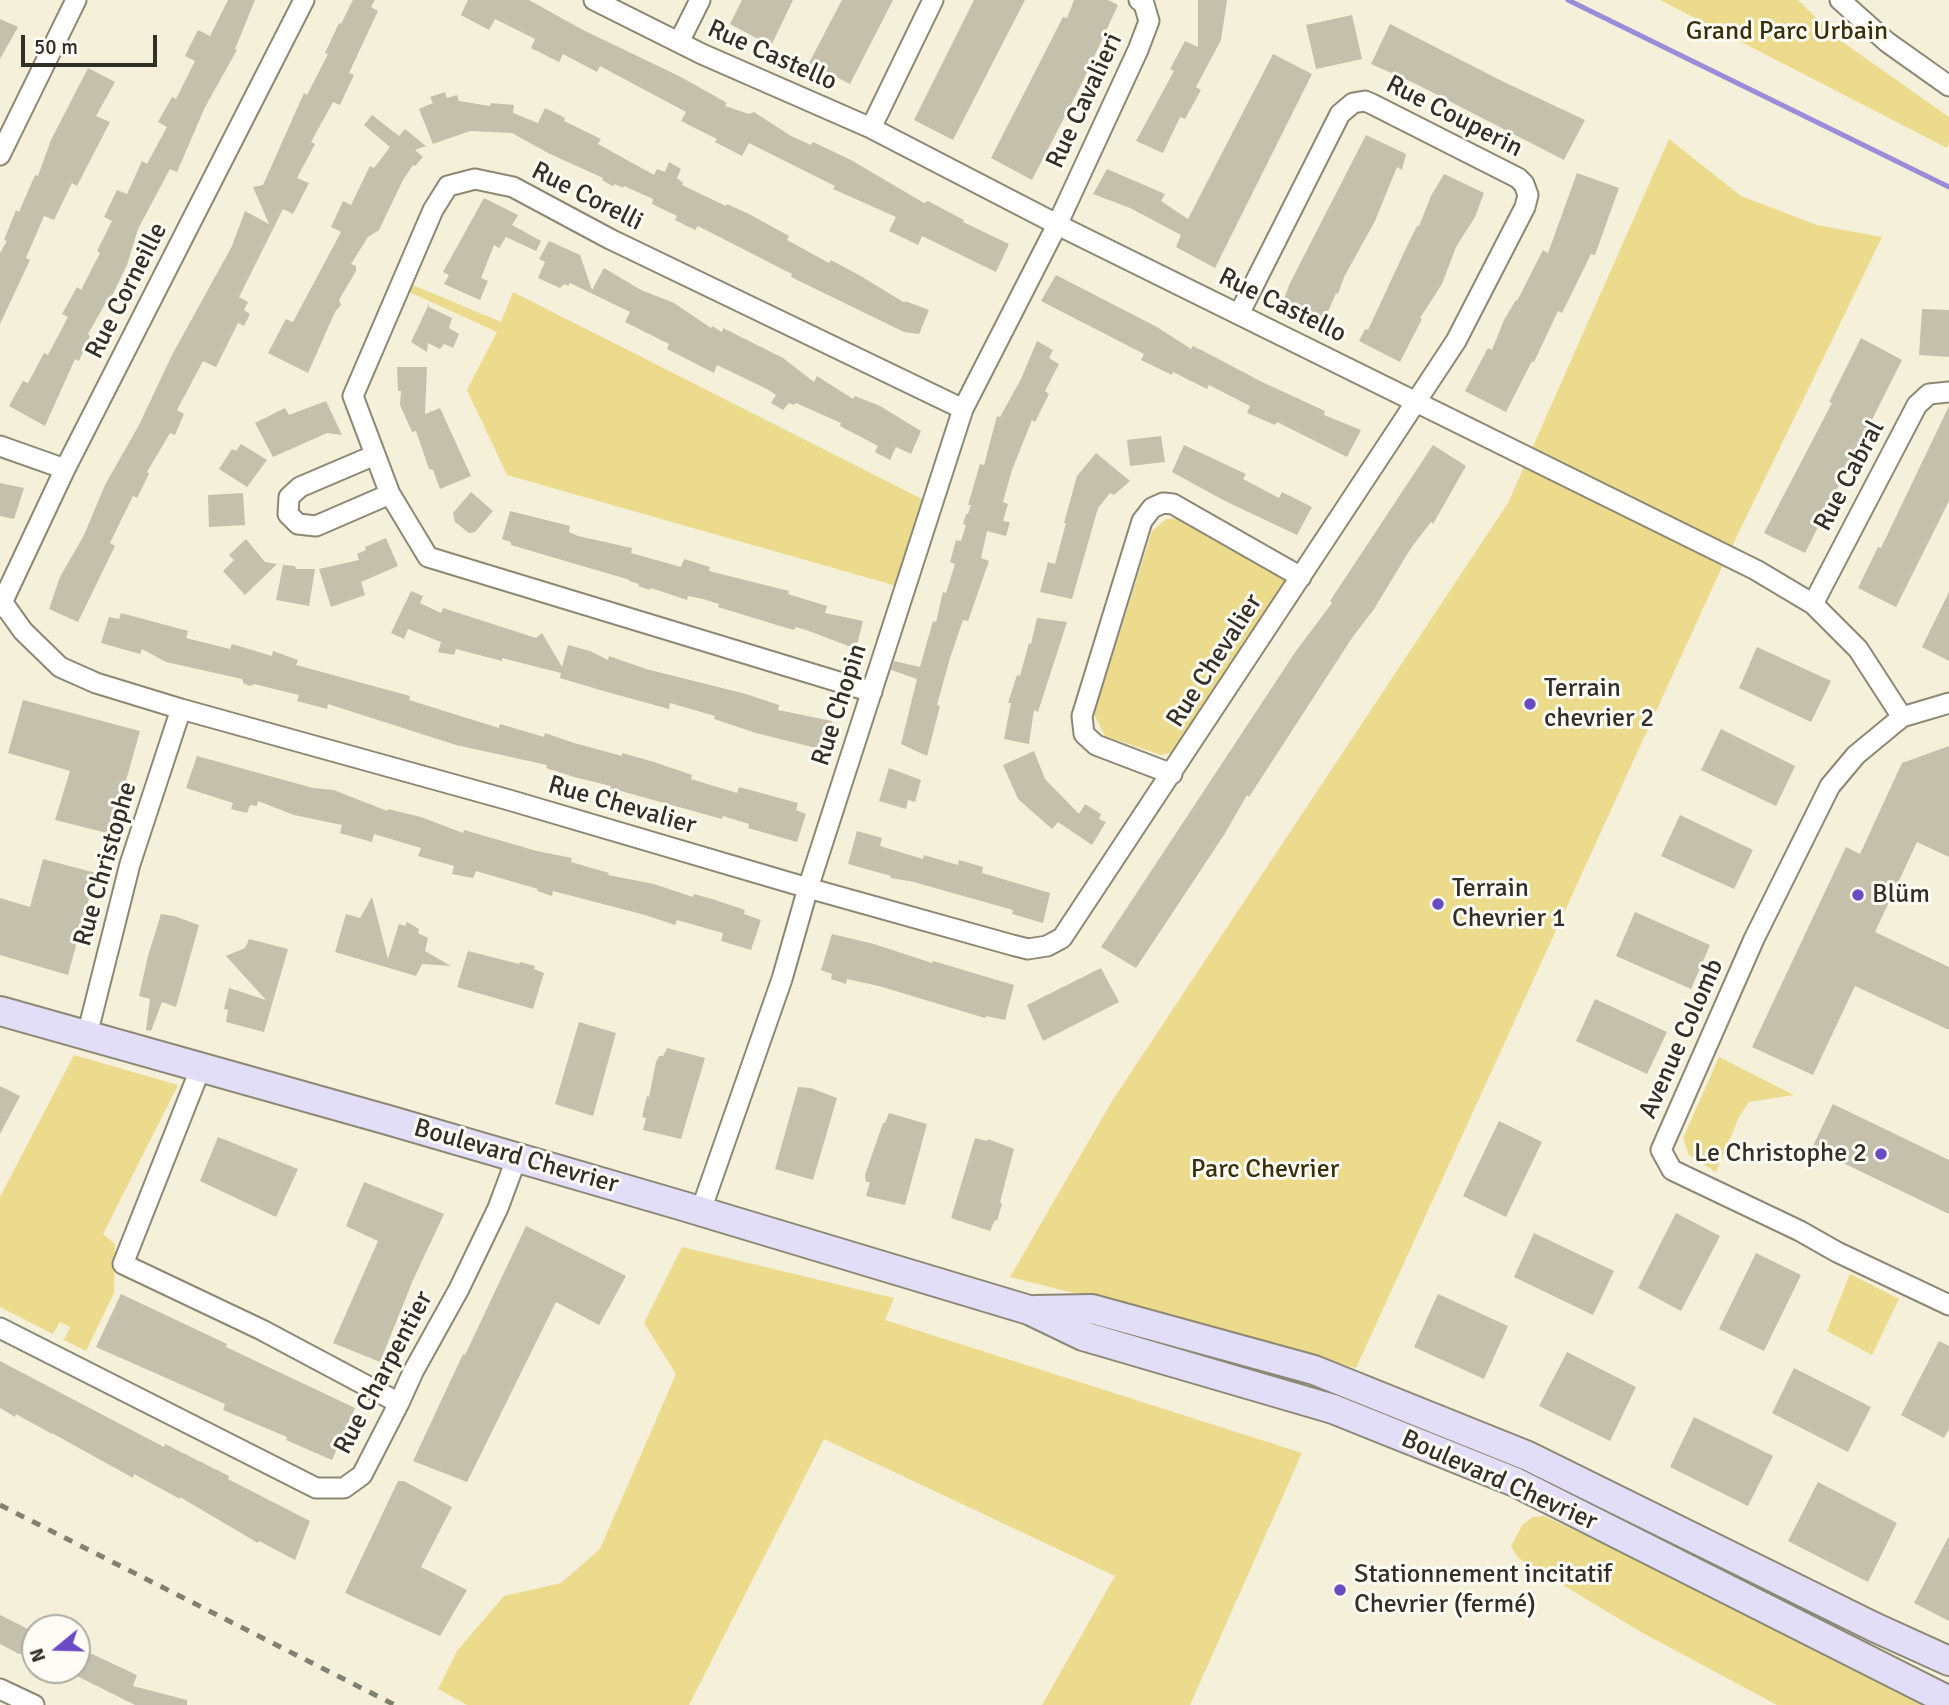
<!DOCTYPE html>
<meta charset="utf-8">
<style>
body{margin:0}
#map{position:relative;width:1949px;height:1705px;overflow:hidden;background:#f4f0d9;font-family:Signika,sans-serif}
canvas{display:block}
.north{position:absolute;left:21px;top:1614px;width:70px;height:70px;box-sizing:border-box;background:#fefcf4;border:2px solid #acaaa2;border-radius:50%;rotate:251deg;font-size:19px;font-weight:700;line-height:28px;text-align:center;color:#312f27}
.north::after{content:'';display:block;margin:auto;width:24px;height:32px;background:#6b4bc4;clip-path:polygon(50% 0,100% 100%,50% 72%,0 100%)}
.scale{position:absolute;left:21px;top:35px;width:136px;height:32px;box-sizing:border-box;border:4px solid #312f27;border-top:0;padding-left:9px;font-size:21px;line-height:24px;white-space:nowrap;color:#312f27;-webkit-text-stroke:5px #fefcf4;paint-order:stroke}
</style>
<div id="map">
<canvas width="1949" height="1705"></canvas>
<div class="north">N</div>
<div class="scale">50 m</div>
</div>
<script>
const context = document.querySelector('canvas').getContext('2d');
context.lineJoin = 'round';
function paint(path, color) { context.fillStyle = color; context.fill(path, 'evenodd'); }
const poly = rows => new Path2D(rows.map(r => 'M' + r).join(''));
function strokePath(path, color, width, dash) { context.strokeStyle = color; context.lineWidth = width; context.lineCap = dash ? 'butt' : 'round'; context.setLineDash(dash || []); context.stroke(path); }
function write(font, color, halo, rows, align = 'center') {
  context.font = font + ' Signika,sans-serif'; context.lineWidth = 6; context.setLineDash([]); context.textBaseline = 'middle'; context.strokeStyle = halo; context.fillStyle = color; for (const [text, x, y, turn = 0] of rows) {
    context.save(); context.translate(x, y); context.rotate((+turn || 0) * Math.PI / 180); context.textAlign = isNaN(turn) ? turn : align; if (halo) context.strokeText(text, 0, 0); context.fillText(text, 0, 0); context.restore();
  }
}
paint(poly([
 [1660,0,1798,0,1834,36,1949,117,1949,143,1947,148],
 [1669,139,1741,196,1817,225,1882,237,1721,569,1356,1368,1206,1326,1010,1277,1112,1101,1508,503],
 [408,283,501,322,513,292,928,502,900,587,507,475,467,390,497,332,405,290],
 [1183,518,1295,580,1177,752,1161,755,1105,736,1094,714,1152,531,1166,519],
 [74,1055,178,1085,103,1234,115,1244,114,1293,86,1351,64,1340,70,1327,60,1322,53,1334,0,1307,0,1197],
 [1719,1057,1794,1095,1749,1102,1739,1117,1716,1172,1689,1155,1683,1138],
 [682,1247,894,1298,885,1320,1302,1453,1190,1705,1042,1705,1115,1576,824,1439,689,1705,467,1705,438,1689,457,1651,504,1596,561,1583,600,1549,676,1374,644,1323],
 [1850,1274,1899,1299,1872,1355,1827,1331],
 [1544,1516,1642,1562,1918,1701,1922,1705,1777,1705,1641,1632,1518,1558,1511,1546,1523,1524,1533,1517]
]), '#ecdb8c');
strokePath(poly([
 [1568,0,1949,187]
]), '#998cd8', 5);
paint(poly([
 [228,0,255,0,235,49,237,50,205,107,177,172,170,169,138,229,127,265,111,298,109,297,88,334,90,336,79,361,75,359,45,426,9,406,23,381,28,383,44,353,48,355,68,317,62,314,77,287,81,290,100,253,97,251,112,221,104,217,117,190,127,194,142,161,147,164,167,127,158,122,172,97,176,99,195,61,185,56,198,30,210,36],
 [353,0,375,0,371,7,378,11,349,73,354,75,340,105,333,102,311,142,315,144,297,178,309,183,293,214,283,209,239,297,248,302,244,310,250,314,244,326,238,323,216,367,203,361,177,410,184,414,175,435,170,433,147,472,149,474,137,498,133,496,110,543,115,546,78,622,49,609,60,577,84,535,105,485,139,425,172,355,232,246,245,211,269,224,253,187,263,185,304,93,307,95,328,54,325,53,339,23,341,24],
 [468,0,529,0,583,30,681,77,727,103,725,106,749,114,754,112,791,136,811,145,813,142,851,160,924,203,928,201,964,220,963,222,1009,244,996,272,922,236,918,245,889,231,896,217,833,189,835,186,749,143,742,156,715,142,717,139,681,121,686,112,600,66,597,72,563,54,559,62,531,48,535,39,495,19,489,30,461,15],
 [742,0,793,0,771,46,730,24],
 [842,0,893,0,850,84,809,63],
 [974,0,1025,0,953,140,914,120],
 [1074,0,1108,0,1118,5,1082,83,1032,180,991,158,1063,17,1067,18],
 [1198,0,1227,0,1221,40,1196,87,1201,90,1185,119,1180,117,1163,153,1136,141,1174,71,1170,69,1185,41,1198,47],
 [1352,15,1362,59,1316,69,1306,25],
 [0,19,18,27,0,59],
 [1390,24,1504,82,1585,120,1564,160,1414,83,1371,64],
 [1273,54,1312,74,1215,268,1176,247,1181,235,1130,208,1093,194,1107,169,1165,194,1161,201,1188,219],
 [88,68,115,82,96,116,110,122,77,186,72,183,54,220,44,216,26,258,30,260,0,324,0,253,7,241,4,240,16,210,19,212,35,175,38,176,51,140],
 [445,92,447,98,457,95,459,101,490,106,491,103,514,105,513,113,538,123,545,108,565,118,564,121,601,139,598,144,654,175,657,169,665,172,669,162,681,169,677,178,683,183,682,185,726,206,727,204,749,214,789,236,787,240,829,263,831,260,859,275,905,303,905,301,929,310,919,334,904,332,791,277,792,274,782,269,698,226,695,230,675,220,677,216,652,204,653,199,624,186,623,188,615,184,613,186,602,180,603,178,548,153,512,133,470,131,433,144,419,109,433,103,430,97],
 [372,115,399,136,405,129,426,146,415,150,423,157,415,166,413,165,403,180,379,230,368,237,351,264,356,266,356,271,339,300,341,305,335,312,308,373,268,353,286,319,293,322,341,232,331,227,343,201,351,205,370,166,374,168,390,147,364,125],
 [1366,135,1406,154,1402,170,1397,167,1375,221,1344,277,1338,294,1336,293,1323,323,1282,304,1290,283],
 [1577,173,1619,188,1595,255,1591,254,1562,313,1558,311,1534,362,1532,361,1506,412,1465,391,1488,348,1492,350,1504,320,1516,300,1517,301,1543,250,1548,253],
 [1444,174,1484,193,1475,217,1456,247,1442,284,1420,318,1422,319,1400,362,1359,341,1365,329,1368,330,1407,246,1417,226,1419,226,1431,196],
 [484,198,518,215,512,225,541,241,536,251,506,237,499,248,494,245,481,278,488,281,480,300,444,284,449,275,443,272],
 [549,241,580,255,592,290,604,268,641,290,674,303,711,328,712,326,722,332,723,328,783,358,814,382,817,376,853,399,855,396,880,406,921,431,911,454,896,447,890,460,875,452,878,446,840,426,841,423,796,403,794,405,789,403,783,410,771,403,776,395,767,389,717,365,714,373,667,349,669,344,625,322,630,312,570,283,568,286,564,284,560,288,538,278,545,262,539,259],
 [1056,275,1157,327,1191,349,1193,346,1207,353,1262,382,1325,411,1324,415,1361,430,1347,457,1277,422,1275,425,1247,413,1250,406,1209,385,1207,389,1173,372,1172,375,1141,360,1144,354,1041,301],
 [429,304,429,307,452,318,449,328,459,334,453,348,444,344,440,349,428,343,427,352,411,342],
 [1922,309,1949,310,1949,357,1919,355],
 [1861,338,1902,360,1805,553,1764,533,1832,403,1829,402],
 [1037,341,1053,350,1049,358,1059,364,1045,391,1049,394,1035,422,1032,420,1012,470,1003,502,1008,504,1003,521,1010,522,1006,536,987,531,981,558,989,561,968,621,963,620,950,658,937,705,940,706,927,756,901,744,917,679,891,670,894,661,920,667,933,621,936,622,943,592,946,593,955,564,950,562,956,540,961,541,966,525,963,524,966,514,968,514,971,505,968,505,980,464,984,465,997,416,1000,417,1021,379],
 [397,367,427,367,425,414,440,408,471,476,440,489,433,470,429,469,416,431,412,432,400,405,401,391,398,391],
 [326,401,342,435,327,433,273,457,255,423,285,408,289,415],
 [1949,406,1949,501,1896,607,1858,588,1878,547,1881,548],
 [1161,436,1165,462,1130,466,1127,440],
 [241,444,267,460,247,487,219,469,232,449,236,451],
 [1184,445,1246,474,1243,479,1279,498,1282,492,1312,507,1297,535,1225,501,1172,472],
 [1433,445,1466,466,1433,524,1431,522,1411,548,1374,609,1352,638,1249,797,1247,795,1224,835,1136,968,1101,947,1296,651,1332,603,1330,601],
 [1096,453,1130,481,1114,495,1110,493,1098,508,1072,599,1040,592,1048,562,1055,564,1066,523,1064,523,1077,476],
 [0,483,24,488,14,519,0,516],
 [471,492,493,511,475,532,469,533,455,522,453,513],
 [243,493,245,525,209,527,208,495],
 [510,511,570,526,569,532,578,536,632,548,631,553,681,567,684,559,710,567,709,571,789,591,788,594,827,606,825,613,863,621,856,649,809,631,796,627,794,630,780,626,718,607,719,604,703,599,688,596,687,600,651,588,650,590,638,586,639,584,629,581,630,580,511,545,511,542,502,539],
 [386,538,398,566,361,582,365,595,331,607,319,569,359,560,357,554,366,550,365,547],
 [246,539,265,562,277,564,245,595,223,571,234,560,229,555],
 [283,565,295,566,296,569,315,569,309,606,276,600],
 [411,591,423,596,420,603,441,613,443,608,536,638,542,633,562,667,568,645,590,651,608,660,609,656,646,669,746,694,779,705,778,710,832,721,824,750,756,733,714,719,715,716,670,703,669,709,600,690,560,678,561,673,502,658,502,661,456,649,454,655,438,652,441,642,408,629,404,639,391,633],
 [1949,592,1949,661,1922,647],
 [121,613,188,631,186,638,230,649,232,644,272,656,273,651,298,660,296,665,410,696,409,700,499,728,500,724,544,737,545,733,574,743,622,756,622,753,654,762,692,775,691,779,737,793,739,787,798,803,796,810,806,814,797,842,748,828,749,824,723,816,722,819,610,788,611,786,574,777,546,768,547,765,456,745,328,704,327,709,297,701,299,695,254,684,251,686,244,684,242,679,166,662,142,649,140,654,101,643,109,617,119,619],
 [1037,618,1067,622,1038,712,1034,710,1029,744,1004,739,1011,703,1008,703,1017,675,1020,676,1029,643,1031,644],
 [1757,647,1831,681,1811,722,1739,688],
 [23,700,140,731,111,834,55,820,70,771,8,753],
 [1721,729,1795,766,1776,806,1701,770],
 [1949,746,1949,857,1917,842,1875,932,1949,967,1949,1030,1855,986,1813,1075,1752,1047,1846,847,1860,854,1902,763],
 [1034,751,1045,779,1079,814,1085,804,1101,814,1099,819,1106,822,1092,845,1058,822,1052,829,1018,799,1003,765],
 [197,756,313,788,334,790,387,811,388,809,421,817,463,833,464,830,537,851,572,858,571,862,609,873,608,875,654,884,693,897,694,894,712,899,745,910,744,914,761,920,751,950,721,941,723,933,677,920,675,925,645,915,553,891,552,896,537,891,538,889,476,871,473,878,452,874,454,866,418,856,421,848,374,834,372,842,340,833,342,825,294,815,258,801,257,806,250,805,247,813,231,809,233,803,186,788],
 [889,768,921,780,915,802,908,800,906,809,879,801],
 [1680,815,1753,850,1734,889,1661,856],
 [857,831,882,838,880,846,923,859,924,855,958,865,959,860,983,867,982,873,1050,893,1043,923,1012,914,1013,910,910,881,890,878,891,876,848,864],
 [43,859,96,873,68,975,0,955,0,898,30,907],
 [372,897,388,959,399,924,405,926,407,922,419,929,418,933,428,938,425,951,451,966,422,964,416,976,335,952,346,914,360,918],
 [1635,912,1710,945,1691,989,1616,956],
 [161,914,174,916,199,925,176,1007,162,1002,151,1031,146,1030,150,999,139,996,148,956],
 [832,934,874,944,932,963,933,961,1014,985,1005,1020,986,1016,985,1018,879,986,847,979,846,984,831,979,832,974,821,970],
 [249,939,288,949,264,1032,226,1022,228,1010,224,1009,229,988,266,1000,226,956,245,948],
 [468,951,519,964,520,962,535,966,534,969,544,973,533,1009,457,987],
 [1101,968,1119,1002,1043,1041,1027,1005],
 [1595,999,1667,1032,1647,1074,1576,1041],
 [579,1022,616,1033,593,1116,555,1104],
 [667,1048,705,1058,681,1139,643,1130,646,1118,642,1117,647,1096,649,1097,656,1062,659,1056,663,1056],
 [0,1086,20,1096,0,1134],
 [798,1087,811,1088,837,1098,813,1180,775,1169],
 [1833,1104,1949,1160,1949,1214,1812,1148],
 [889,1113,927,1124,905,1205,866,1196,870,1182,866,1182,865,1175,883,1123,885,1123],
 [1499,1121,1542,1142,1506,1217,1463,1196],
 [218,1137,298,1169,276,1217,200,1181],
 [975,1138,987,1141,988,1139,1014,1149,1000,1202,1002,1204,997,1221,995,1220,990,1231,951,1218],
 [364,1182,444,1214,413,1280,380,1362,333,1343,378,1241,346,1226],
 [1676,1213,1720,1236,1681,1311,1638,1288],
 [526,1226,626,1276,599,1325,556,1302,467,1482,413,1461,463,1354,465,1355],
 [1534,1233,1614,1271,1593,1315,1514,1277],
 [1756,1253,1801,1275,1764,1351,1719,1329],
 [121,1294,227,1344,226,1347,355,1408,332,1460,286,1440,287,1437,223,1410,225,1404,96,1347],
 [1438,1294,1508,1326,1484,1379,1414,1347],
 [1939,1341,1949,1346,1949,1429,1944,1438,1901,1415],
 [1567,1352,1636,1387,1610,1441,1539,1406],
 [0,1361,164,1447,165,1444,229,1476,228,1479,310,1521,295,1560,259,1541,258,1543,180,1497,180,1499,134,1474,133,1478,52,1433,52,1434,16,1414,15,1417,0,1408],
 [1794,1368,1871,1407,1848,1452,1772,1413],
 [1694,1417,1773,1456,1748,1506,1670,1467],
 [398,1481,404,1481,452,1507,421,1567,467,1590,440,1636,345,1593],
 [1818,1482,1897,1523,1868,1582,1788,1541],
 [1949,1536,1949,1621,1914,1603],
 [0,1615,34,1632,26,1654,19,1654,0,1644],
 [77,1647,137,1675,133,1686,187,1700,187,1705,135,1705,77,1676]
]), '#c5c0ab');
const street = poly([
 [594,0,702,54,871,128,1068,230,1756,570,1813,604,1858,649,1902,717],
 [1840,0,1887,42,1949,86],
 [679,42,700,0],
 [871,128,933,0],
 [0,155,76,0],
 [0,446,65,469],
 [375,455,300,487,289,497,288,514,298,524,316,526,390,494],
 [3,603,23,631,60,667,96,683,181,709,509,800,808,888,1012,945,1028,949,1047,946,1062,938,1456,341,1525,207,1528,195,1524,184,1518,178,1372,104,1365,101,1353,103,1340,114,1239,314],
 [1813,604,1917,405,1929,394,1949,392],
 [0,607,65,469,304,0],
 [872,692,428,557,390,494,353,396,433,210,448,186,475,179,513,187,610,239,963,409],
 [1949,703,1902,717,1856,755,1830,786,1754,939,1661,1150,1672,1170,1800,1231,1837,1252,1949,1305],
 [1172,774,1096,745,1084,734,1082,716,1142,521,1152,508,1163,503,1173,504,1301,577],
 [87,1035,130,864,181,709],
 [201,1067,123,1264,262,1330,399,1403],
 [700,1213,782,979,808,888,963,409,1057,225,1138,50,1149,21,1144,4,1139,0],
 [0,1328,316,1488,344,1488,362,1475,399,1403,413,1372,459,1289,498,1208,517,1157],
 [0,1689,34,1705]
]);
const secondary = poly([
 [0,1011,388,1120,683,1206,1029,1310,1083,1336,1333,1409,1515,1482,1949,1701],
 [1035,1310,1092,1309,1314,1370,1528,1456,1874,1627,1949,1661]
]);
strokePath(street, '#8d8874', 23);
strokePath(secondary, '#8d8874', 32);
strokePath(street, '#fff', 19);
strokePath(secondary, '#e2def8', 28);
strokePath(poly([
 [0,1505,395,1705]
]), '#828071', 5, [9, 9]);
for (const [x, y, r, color] of [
 [1530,704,7,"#6b4bc4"],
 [1858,895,7,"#6b4bc4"],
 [1438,904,7,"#6b4bc4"],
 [1881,1154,7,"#6b4bc4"],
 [1340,1590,7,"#6b4bc4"]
]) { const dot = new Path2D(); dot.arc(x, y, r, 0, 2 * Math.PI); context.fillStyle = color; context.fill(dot); strokePath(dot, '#fefcf4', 2.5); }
write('26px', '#383008', '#fefcf4', [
 ["Grand Parc Urbain",1787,32],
 ["Parc Chevrier",1265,1170]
]);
write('26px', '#312f27', '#fefcf4', [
 ["Rue Castello",772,56,24],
 ["Rue Cavalieri",1085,101,-65],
 ["Rue Couperin",1454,117,27],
 ["Rue Corelli",587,197,27],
 ["Rue Corneille",127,291,-63],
 ["Rue Castello",1282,306,26],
 ["Rue Cabral",1850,476,-62],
 ["Rue Chevalier",1215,661,-57],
 ["Rue Chopin",840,705,-72],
 ["Rue Chevalier",622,806,16],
 ["Rue Christophe",106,864,-74],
 ["Avenue Colomb",1682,1039,-66],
 ["Boulevard Chevrier",516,1157,16],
 ["Rue Charpentier",384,1373,-62],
 ["Boulevard Chevrier",1499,1481,24]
]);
write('26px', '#312f27', '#fefcf4', [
 ["Terrain",1544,689],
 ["chevrier 2",1544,719],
 ["Terrain",1452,889],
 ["Chevrier 1",1452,919],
 ["Blüm",1872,895],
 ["Le Christophe 2",1867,1154,"right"],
 ["Stationnement incitatif",1354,1575],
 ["Chevrier (fermé)",1354,1605]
], 'left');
</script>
